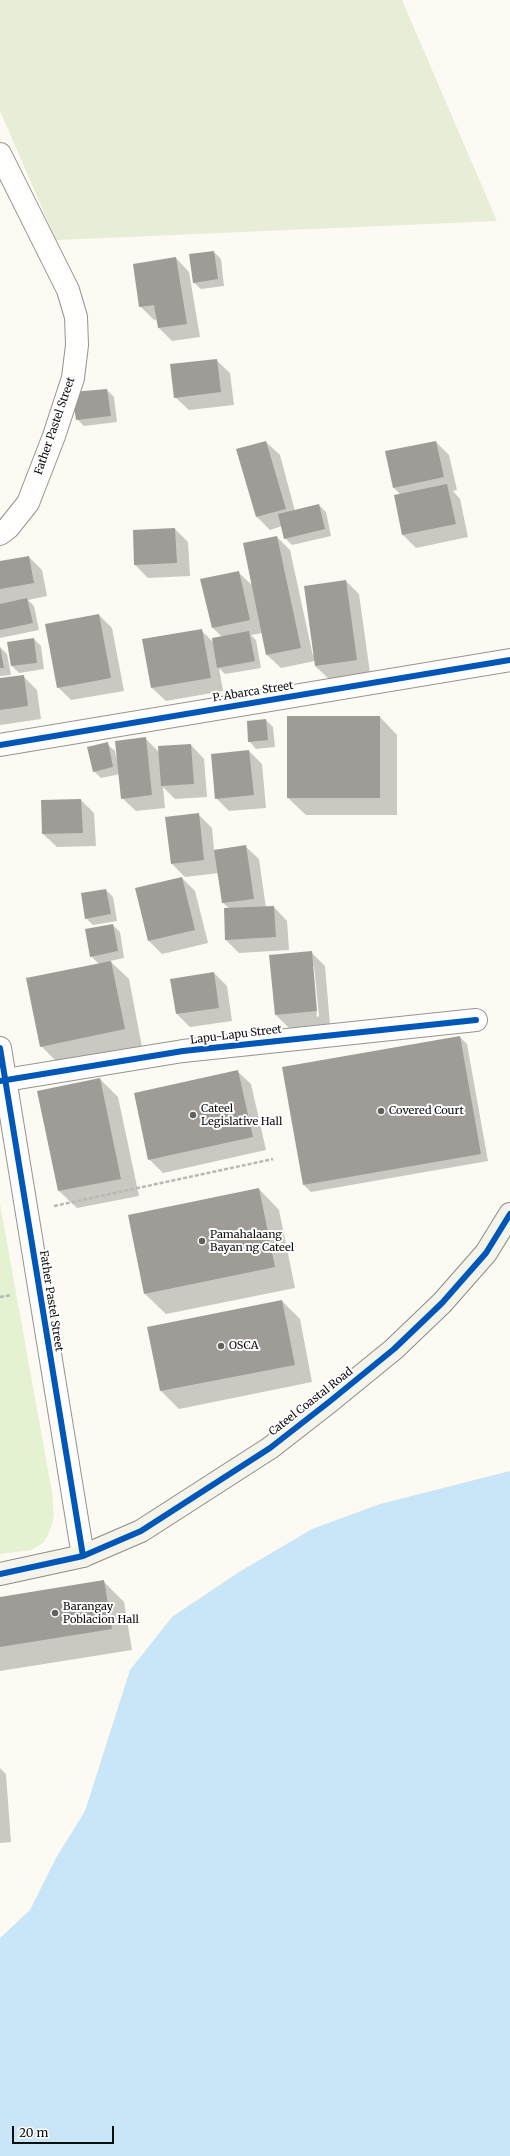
<!DOCTYPE html>
<style>
body{margin:0}
#map{position:relative;width:510px;height:2156px;overflow:hidden;background:#fcfaf2;font-family:Merriweather,serif}
canvas{display:block}
.scale{position:absolute;left:12px;top:2126px;width:102px;height:18px;box-sizing:border-box;border:2px solid #0e0e0e;border-top:0;padding-left:5px;font-size:12px;line-height:14px;white-space:nowrap;color:#0e0e0e;-webkit-text-stroke:3px #fff;paint-order:stroke}
</style>
<div id="map">
<canvas width="510" height="2156"></canvas>
<div class="scale">20 m</div>
</div>
<script>
const context = document.querySelector('canvas').getContext('2d');
context.lineJoin = 'round';
function paint(path, color) { context.fillStyle = color; context.fill(path, 'evenodd'); }
const poly = rows => new Path2D(rows.map(r => 'M' + r).join(''));
function strokePath(path, color, width, dash) { context.strokeStyle = color; context.lineWidth = width; context.lineCap = dash ? 'butt' : 'round'; context.setLineDash(dash || []); context.stroke(path); }
function write(font, color, halo, rows, align = 'center') {
  context.font = font + ' Merriweather,serif'; context.lineWidth = 4; context.setLineDash([]); context.textBaseline = 'middle'; context.strokeStyle = halo; context.fillStyle = color; for (const [text, x, y, turn = 0] of rows) {
    context.save(); context.translate(x, y); context.rotate((+turn || 0) * Math.PI / 180); context.textAlign = isNaN(turn) ? turn : align; if (halo) context.strokeText(text, 0, 0); context.fillText(text, 0, 0); context.restore();
  }
}
paint(poly([
 [0,1204,52,1492,54,1515,51,1528,44,1542,32,1550,0,1554]
]), '#e4f2d1');
paint(poly([
 [0,0,402,0,497,221,56,240,0,111]
]), '#e7edd6');
paint(poly([
 [510,1471,510,2156,0,2156,0,1938,30,1910,56,1858,85,1811,130,1670,172,1617,239,1572,312,1529,380,1504]
]), '#c8e6f8');
paint(poly([
 [214,252,221,259,224,286,201,289,193,282],
 [176,258,189,272,200,337,172,341,159,328,158,319,154,320,140,306],
 [216,360,230,373,234,405,189,410,175,397],
 [107,390,114,397,117,422,84,426,77,419],
 [266,442,280,455,295,511,319,505,326,512,331,536,292,545,285,538,282,526,270,530,257,517],
 [436,442,449,455,457,490,453,491,460,499,468,537,416,548,403,535,401,495,394,488],
 [175,529,188,542,190,576,148,578,135,565],
 [277,537,290,550,313,656,346,581,359,594,370,673,329,679,315,666,315,661,281,668,267,655,263,633,251,635,256,640,261,668,225,674,219,668,223,691,166,701,152,688,201,630,214,643,222,637,213,628,238,572,253,586],
 [29,557,42,570,47,596,28,600,34,606,39,630,0,638,0,562],
 [99,615,112,628,124,691,71,700,58,687],
 [34,639,41,646,44,669,19,673,12,666],
 [0,647,7,654,11,675,0,676],
 [23,676,37,690,41,719,0,725,0,679],
 [380,717,397,735,397,815,306,815,288,798],
 [266,720,273,727,275,747,256,749,249,741],
 [145,738,160,753,191,745,204,759,207,797,175,799,163,787,165,808,136,811,122,798,120,774,101,778,94,771,107,744,115,751,116,757],
 [249,751,262,764,266,808,229,811,216,798],
 [81,800,94,813,96,846,57,847,43,834],
 [198,814,212,828,214,850,245,846,259,859,266,908,274,907,287,921,289,950,239,953,226,940,230,909,223,903,219,873,185,877,172,864],
 [182,878,195,891,208,943,162,954,149,941],
 [106,890,113,897,117,921,93,925,86,918],
 [113,925,120,932,124,958,110,961,129,979,142,1047,59,1064,41,1046,99,964,91,956],
 [311,952,325,966,330,1025,289,1028,276,1015,270,956],
 [312,966,314,966,319,1016,317,1017],
 [214,973,227,986,232,1021,190,1027,176,1013],
 [460,1037,467,1044,488,1161,311,1192,304,1185],
 [237,1071,251,1084,266,1150,163,1173,149,1159],
 [100,1079,118,1097,139,1196,77,1208,59,1191],
 [259,1189,279,1210,295,1288,166,1314,145,1294],
 [282,1301,300,1319,312,1382,179,1409,161,1391,148,1328],
 [103,1581,124,1602,132,1650,0,1671,0,1598],
 [0,1768,6,1774,11,1842,0,1843]
]), '#0003');
paint(poly([
 [214,251,218,279,193,283,189,254],
 [176,257,187,324,158,328,154,305,139,307,133,264],
 [217,359,221,392,174,398,170,364],
 [107,389,111,416,76,420,72,392],
 [266,441,286,509,256,517,236,449],
 [436,441,444,477,393,488,385,451],
 [447,484,456,524,402,535,394,495],
 [319,504,325,529,284,539,278,514],
 [175,528,177,563,134,565,133,530],
 [277,536,301,648,266,655,243,543],
 [29,556,34,583,0,589,0,561],
 [239,571,250,620,212,628,200,579],
 [346,580,357,660,315,666,304,586],
 [27,598,33,623,0,630,0,604],
 [99,614,111,678,57,688,45,624],
 [202,629,211,678,151,688,142,639],
 [249,631,255,661,217,668,212,638],
 [34,638,37,663,11,666,7,642],
 [0,647,4,668,0,668],
 [24,675,28,706,0,710,0,678],
 [287,716,380,716,380,798,287,798],
 [266,719,268,740,248,742,247,721],
 [146,737,152,795,121,799,115,741],
 [108,742,113,767,93,772,87,747],
 [191,744,194,784,161,786,158,746],
 [249,750,254,795,215,799,211,754],
 [81,799,83,833,42,834,41,800],
 [199,813,204,860,171,864,165,817],
 [246,845,254,899,222,903,214,850],
 [182,877,195,930,148,941,135,888],
 [106,889,111,914,85,919,81,893],
 [274,906,276,937,225,940,224,908],
 [113,924,118,951,90,957,85,929],
 [312,951,317,1011,275,1015,269,955],
 [111,961,125,1029,40,1047,26,978],
 [214,972,219,1008,176,1014,170,979],
 [460,1036,481,1154,303,1185,282,1067],
 [238,1070,253,1137,148,1160,134,1093],
 [100,1078,121,1179,58,1191,37,1091],
 [259,1188,275,1267,144,1294,128,1215],
 [282,1300,295,1365,160,1391,147,1327],
 [104,1580,112,1629,0,1647,0,1597]
]), '#9f9c98');
const street = poly([
 [0,154,68,290,76,317,77,345,73,378,54,436,28,503,8,528,0,534],
 [0,745,510,660],
 [0,1048,83,1556],
 [0,1081,183,1051,476,1020]
]);
const secondary = poly([
 [0,1574,83,1556,141,1531,270,1448,329,1402,394,1349,442,1303,486,1253,510,1214]
]);
strokePath(street, '#959491', 24);
strokePath(secondary, '#8c8b87', 24);
strokePath(poly([
 [54,1206,273,1159],
 [0,1297,11,1295]
]), '#b8b8b6', 2.5, [4, 2]);
strokePath(street, '#fffefd', 22);
strokePath(secondary, '#f5f4ea', 22);
strokePath(poly([
 [0,745,510,660],
 [0,1048,83,1556],
 [0,1081,183,1051,476,1020],
 [0,1574,83,1556,141,1531,270,1448,329,1402,394,1349,442,1303,486,1253,510,1214]
]), '#0057b8', 6);
for (const [x, y, r, color] of [
 [381,1111,4,"#61615e"],
 [193,1115,4,"#61615e"],
 [202,1241,4,"#61615e"],
 [221,1346,4,"#61615e"],
 [55,1613,4,"#61615e"]
]) { const dot = new Path2D(); dot.arc(x, y, r, 0, 2 * Math.PI); context.fillStyle = color; context.fill(dot); strokePath(dot, '#fff', 1.5); }
write('11px', '#0e0e0e', '#fff', [
 ["Father Pastel Street",55,426,-71],
 ["P. Abarca Street",253,692,-9],
 ["Lapu-Lapu Street",236,1035,-7],
 ["Father Pastel Street",51,1301,81],
 ["Cateel Coastal Road",311,1402,-38]
]);
write('11px', '#0e0e0e', '#fff', [
 ["Cateel",201,1109],
 ["Legislative Hall",201,1122],
 ["Covered Court",389,1111],
 ["Pamahalaang",210,1235],
 ["Bayan ng Cateel",210,1248],
 ["OSCA",229,1346],
 ["Barangay",63,1607],
 ["Poblacion Hall",63,1620]
], 'left');
</script>
